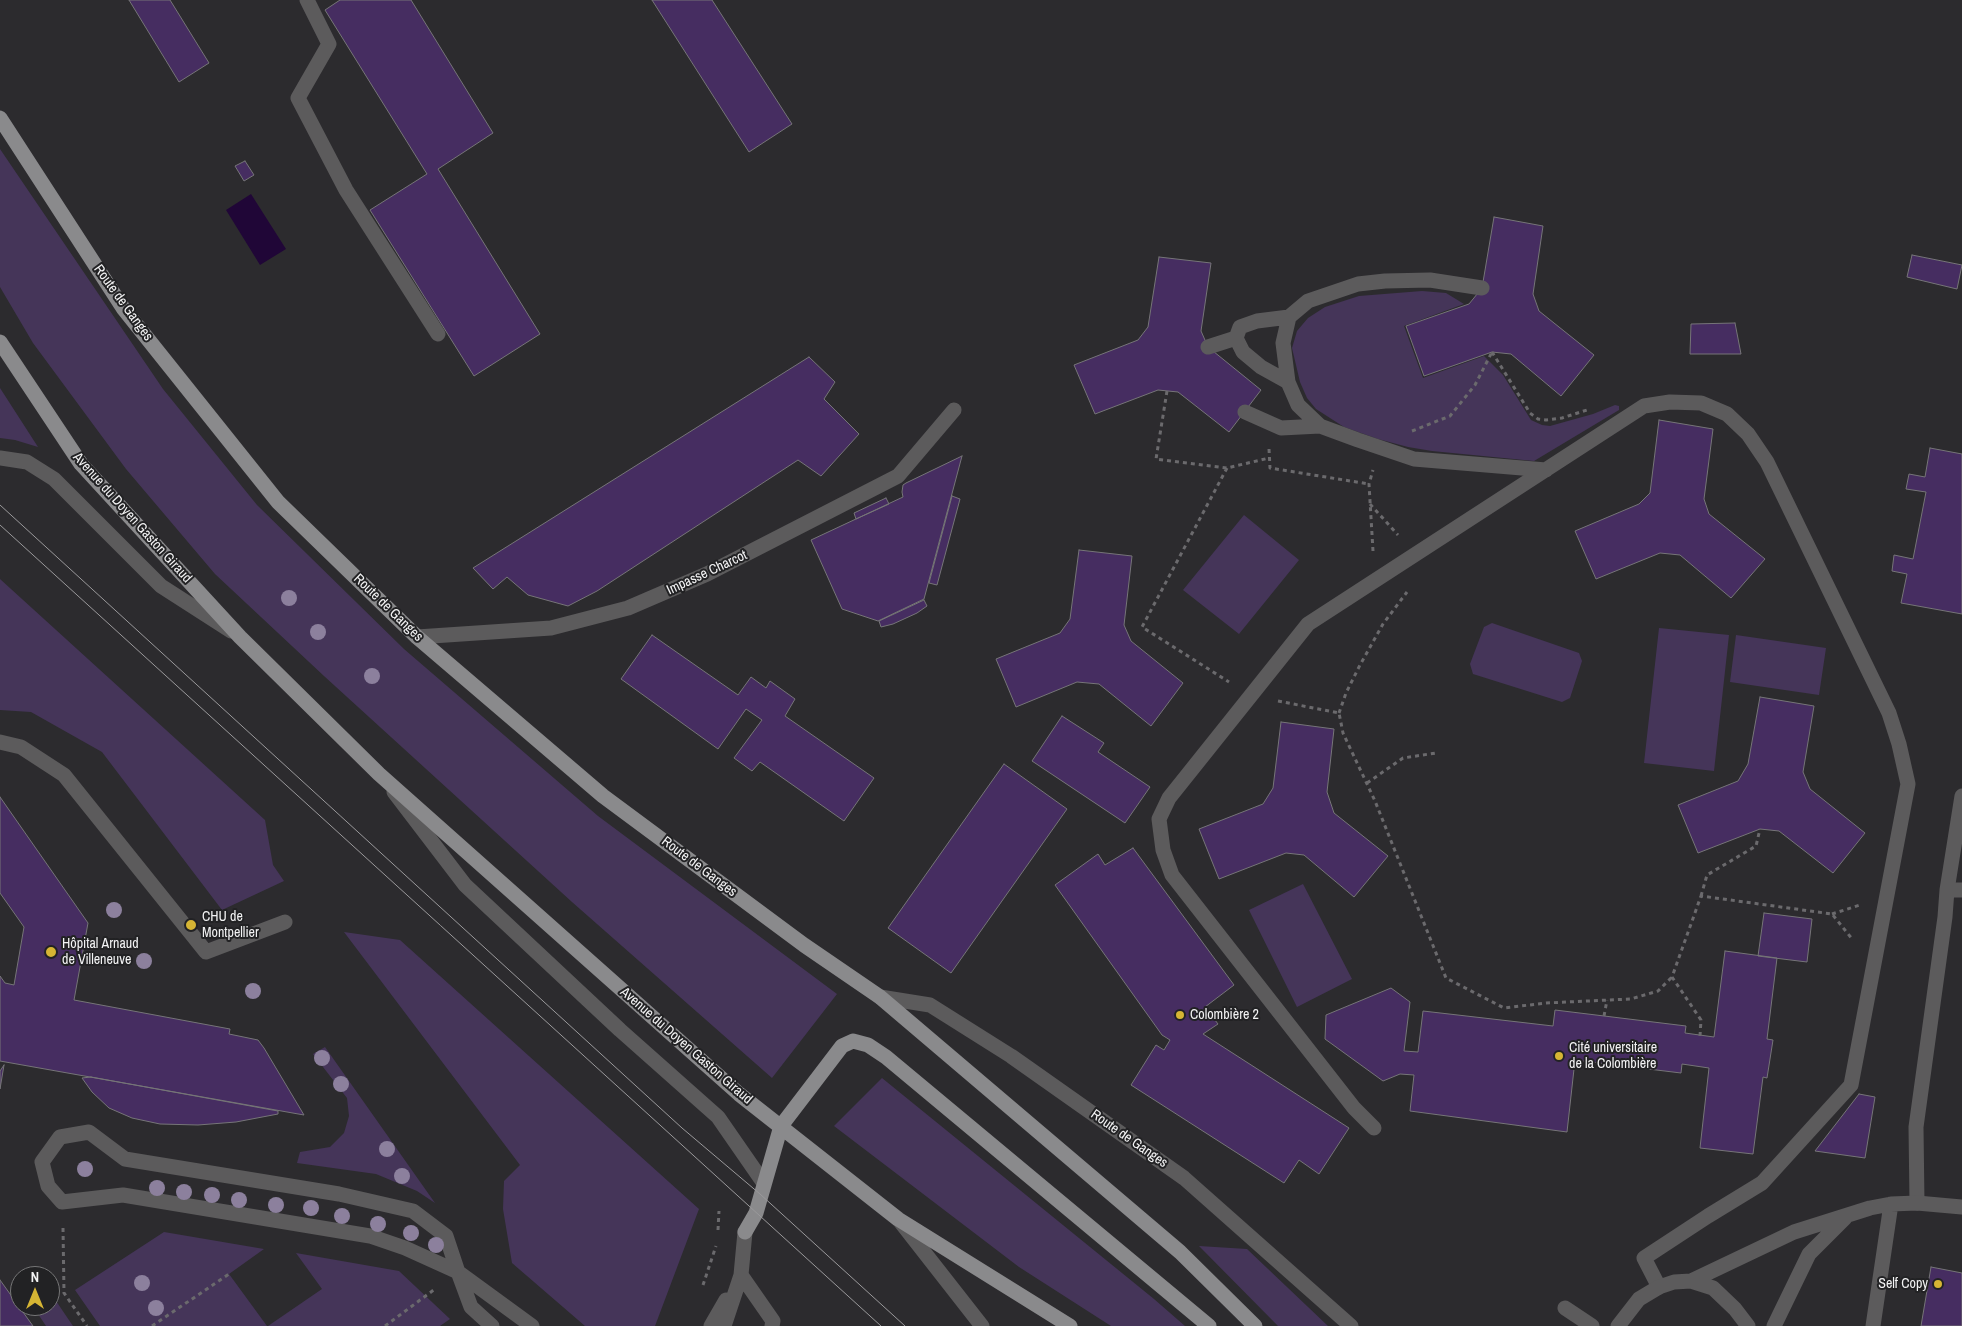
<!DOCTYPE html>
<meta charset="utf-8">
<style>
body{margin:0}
#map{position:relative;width:1962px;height:1326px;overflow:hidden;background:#2c2b2e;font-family:"Archivo Narrow",sans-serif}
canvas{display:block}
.north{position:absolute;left:10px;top:1266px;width:50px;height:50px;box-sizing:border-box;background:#222224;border:1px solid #767677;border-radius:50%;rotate:0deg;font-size:14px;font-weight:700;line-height:20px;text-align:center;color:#f3f3f4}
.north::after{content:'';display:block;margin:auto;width:18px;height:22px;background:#d6b534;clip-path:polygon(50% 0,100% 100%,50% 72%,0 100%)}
</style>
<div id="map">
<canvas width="1962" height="1326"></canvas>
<div class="north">N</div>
</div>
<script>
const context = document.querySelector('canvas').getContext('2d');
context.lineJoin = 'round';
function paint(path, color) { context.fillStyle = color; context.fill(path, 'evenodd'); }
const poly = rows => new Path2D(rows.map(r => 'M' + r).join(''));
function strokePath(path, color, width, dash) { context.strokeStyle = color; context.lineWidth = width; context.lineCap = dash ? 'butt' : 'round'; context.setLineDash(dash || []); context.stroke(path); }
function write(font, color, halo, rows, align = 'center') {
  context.font = font + ' "Archivo Narrow",sans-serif'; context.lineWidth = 4; context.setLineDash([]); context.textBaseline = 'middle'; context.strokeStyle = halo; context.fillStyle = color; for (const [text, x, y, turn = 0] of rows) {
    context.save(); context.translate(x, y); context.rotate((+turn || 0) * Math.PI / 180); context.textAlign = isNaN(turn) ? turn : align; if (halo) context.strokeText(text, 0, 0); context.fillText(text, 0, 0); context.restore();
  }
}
paint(poly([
 [0,149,163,389,257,505,404,649,598,816,837,994,772,1078,572,902,324,676,215,574,126,469,33,343,0,287],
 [1422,291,1446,293,1464,304,1404,326,1423,378,1484,356,1503,375,1531,420,1542,425,1550,426,1593,414,1615,405,1619,406,1619,410,1534,461,1432,451,1408,447,1378,439,1344,427,1316,409,1307,398,1300,382,1292,348,1297,331,1308,318,1325,307,1359,296],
 [0,388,38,447,15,440,0,438],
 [1244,515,1299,560,1239,634,1183,590],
 [0,579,265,820,273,865,284,881,222,910,102,752,31,712,0,710],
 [1492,623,1579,653,1582,661,1570,698,1562,702,1473,674,1470,664,1484,627],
 [1659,628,1729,635,1714,771,1644,763],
 [1736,635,1826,648,1819,695,1730,682],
 [1303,884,1352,979,1297,1007,1249,910],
 [344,932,400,940,699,1209,655,1326,585,1326,512,1263,503,1209,504,1181,520,1165],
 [325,1047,435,1203,417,1191,376,1174,297,1163,300,1152,330,1147,344,1133,349,1116,347,1098,313,1054],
 [882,1078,1154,1299,1185,1326,1111,1326,1019,1267,834,1126],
 [164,1232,264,1249,229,1274,267,1326,100,1326,75,1290],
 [1199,1246,1247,1249,1328,1326,1278,1326],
 [296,1253,399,1271,450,1319,440,1326,268,1326,322,1289],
 [56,1301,73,1326,46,1326,38,1314]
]), '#453559');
paint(poly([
 [251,194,286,249,260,265,226,210]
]), '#200637');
const building = poly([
 [129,0,170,0,209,63,179,82,129,0],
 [340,0,411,0,493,133,438,169,540,334,474,376,370,210,427,174,325,10,340,0],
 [652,0,712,0,792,124,749,152,652,0],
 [245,161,254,175,244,181,235,166,245,161],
 [1494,217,1543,226,1533,294,1539,311,1594,355,1561,396,1511,354,1492,352,1424,376,1406,326,1469,304,1482,288,1494,217],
 [1912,255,1962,265,1957,289,1907,277,1912,255],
 [1159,257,1211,263,1201,331,1208,347,1261,390,1229,432,1178,392,1158,390,1095,414,1074,365,1138,340,1148,327,1159,257],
 [1735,323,1741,354,1690,354,1691,324,1735,323],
 [809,357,835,382,824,399,859,434,821,476,798,460,597,591,568,606,528,595,507,577,493,589,473,568,809,357],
 [1659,420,1713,429,1704,499,1709,514,1765,559,1731,598,1680,555,1660,553,1596,579,1575,531,1639,504,1650,493,1659,420],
 [1930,448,1962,454,1962,614,1901,603,1907,574,1892,571,1894,555,1913,559,1926,492,1906,489,1909,474,1925,477,1930,448],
 [962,456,924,599,878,621,842,609,811,540,903,497,902,492,903,485,906,483,962,456],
 [952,496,960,499,937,585,929,583,952,496],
 [886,498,889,504,856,519,854,513,886,498],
 [1079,550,1132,556,1124,625,1131,641,1183,683,1151,726,1099,684,1077,682,1016,707,996,659,1060,633,1070,619,1079,550],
 [924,600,927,606,917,613,893,624,881,627,879,621,924,600],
 [652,635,738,695,751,677,766,688,770,681,795,699,785,716,874,778,844,821,760,762,752,771,734,758,762,720,746,709,718,749,621,679,652,635],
 [1760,697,1814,706,1803,772,1810,789,1865,833,1833,873,1779,831,1760,829,1698,853,1678,805,1738,781,1748,764,1760,697],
 [1062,716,1104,743,1098,752,1150,787,1125,823,1032,761,1062,716],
 [1281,722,1334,729,1327,792,1334,813,1388,856,1354,897,1304,855,1286,853,1219,879,1199,829,1263,804,1273,788,1281,722],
 [1004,764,1067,809,951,973,888,928,1004,764],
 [0,797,88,923,74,1000,230,1029,229,1034,258,1040,264,1048,304,1115,0,1061,0,976,5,983,14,985,24,927,0,893,0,797],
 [1133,848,1234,985,1205,1007,1218,1024,1203,1034,1349,1128,1319,1174,1299,1160,1284,1183,1131,1085,1156,1045,1164,1050,1170,1040,1162,1035,1055,885,1098,854,1105,865,1133,848],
 [1764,913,1812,919,1807,962,1758,956,1764,913],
 [1725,951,1777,958,1767,1039,1773,1040,1767,1078,1763,1077,1753,1154,1700,1148,1709,1068,1682,1064,1681,1073,1575,1060,1567,1132,1410,1111,1414,1075,1400,1074,1383,1081,1325,1039,1326,1015,1391,988,1410,1002,1404,1051,1418,1052,1423,1011,1553,1026,1555,1010,1686,1026,1685,1033,1714,1037,1725,951],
 [4,1065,0,1089,0,1071,4,1065],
 [91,1077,278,1111,278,1114,236,1122,198,1125,160,1124,132,1118,109,1108,92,1092,82,1078,91,1077],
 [1859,1094,1875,1097,1865,1158,1815,1151,1859,1094],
 [1931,1267,1962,1273,1962,1326,1921,1326,1931,1267],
 [0,1280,33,1326,0,1326,0,1280]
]);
paint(building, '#462d61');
strokePath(building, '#767578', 1);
strokePath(poly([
 [1492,352,1530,413,1538,419,1546,420,1562,418,1590,409],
 [1167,391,1156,459,1227,468,1269,458],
 [1412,431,1450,416,1475,385,1492,352],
 [1269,449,1270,468,1369,484],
 [1227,468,1142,627,1229,682],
 [1370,504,1398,535],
 [1373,551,1369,484,1373,470],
 [1278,701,1339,713,1343,733,1375,801,1446,978,1504,1008,1546,1003,1631,999,1658,991,1672,977],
 [1339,713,1346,693,1360,665,1383,624,1407,592],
 [1367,783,1403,758,1436,753],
 [1701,896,1707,875,1756,846,1760,829],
 [1832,914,1860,905],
 [1604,1016,1607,1000],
 [1700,1036,1701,1020,1672,977,1701,896,1832,914,1853,940],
 [63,1228,64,1293,87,1326],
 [718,1230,719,1211],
 [703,1285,716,1246],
 [152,1326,229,1274],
 [385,1326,435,1289]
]), '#6b6a6d', 3, [4, 4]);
strokePath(poly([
 [307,0,329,44,298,98,346,190,438,334],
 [1482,288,1430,280,1385,281,1358,284,1308,301,1289,317,1283,343,1288,382,1298,405,1320,426,1358,440,1414,459,1546,470],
 [1208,347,1236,338],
 [1288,382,1261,367,1243,352,1236,338,1240,327,1257,321,1289,317],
 [1245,412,1281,428,1320,426],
 [0,742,21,747,64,775,206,952,285,922],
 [1947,890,1962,796],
 [1374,1128,1354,1108,1172,875,1163,850,1159,819,1169,798,1308,624,1644,406,1670,402,1701,403,1727,414,1748,434,1767,462,1889,713,1899,744,1908,784,1851,1085,1762,1183,1708,1216,1644,1258,1659,1287],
 [1917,1203,1916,1127,1945,917,1947,890,1962,890],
 [741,1275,773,1321,772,1326],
 [1565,1308,1592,1326],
 [492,1326,471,1307,458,1272,446,1236,413,1211,339,1194,125,1159,89,1132,60,1137,42,1162,48,1186,62,1202,123,1195,370,1236,405,1248,458,1272,532,1326],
 [711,1326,726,1300],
 [724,1326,741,1275,745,1232]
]), '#5c5b5c', 15);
strokePath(poly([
 [0,458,27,462,54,479,161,586,231,631],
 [417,637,551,628,628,608,707,574,898,476,954,410],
 [394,792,465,885,620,1030,718,1117,763,1182],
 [880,997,930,1005,1011,1056,1184,1178,1351,1326],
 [899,1220,982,1326],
 [1691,1281,1794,1232,1870,1208,1891,1204,1917,1203,1962,1207],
 [1618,1326,1639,1299,1659,1287,1674,1282,1691,1281,1713,1288,1735,1309,1748,1326],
 [1774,1326,1809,1254,1845,1218],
 [1873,1326,1891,1204]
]), '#5c5b5c', 15);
strokePath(poly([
 [0,118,123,308,278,502,417,637,603,796,804,945,880,997,1180,1252,1255,1326],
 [0,342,81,464,240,637,379,774,739,1094,898,1219,1070,1326],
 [745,1232,756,1213,781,1126,842,1046,853,1041,868,1045,886,1057,1209,1326]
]), '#8a8a8c', 15);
strokePath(poly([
 [0,505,682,1128,760,1194,905,1326],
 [0,525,881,1326]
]), '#9a999b', 1);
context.fillStyle = '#8c809d';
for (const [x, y] of [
 [289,598],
 [318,632],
 [372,676],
 [114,910],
 [144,961],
 [253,991],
 [322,1058],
 [341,1084],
 [387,1149],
 [85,1169],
 [402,1176],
 [157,1188],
 [184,1192],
 [212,1195],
 [239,1200],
 [276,1205],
 [311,1208],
 [342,1216],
 [378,1224],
 [411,1233],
 [436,1245],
 [142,1283],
 [156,1308]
]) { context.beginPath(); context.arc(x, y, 8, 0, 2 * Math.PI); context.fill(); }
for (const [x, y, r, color] of [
 [191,925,6,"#d6b534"],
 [51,952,6,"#d6b534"],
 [1180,1015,5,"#d6b534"],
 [1559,1056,5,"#d6b534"],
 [1938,1284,5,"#d6b534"]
]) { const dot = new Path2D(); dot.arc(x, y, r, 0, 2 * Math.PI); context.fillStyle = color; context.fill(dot); strokePath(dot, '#222224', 2); }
write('14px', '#f3f3f4', '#222224', [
 ["Route de Ganges",123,303,54],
 ["Avenue du Doyen Gaston Giraud",132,518,48],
 ["Impasse Charcot",707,573,-25],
 ["Route de Ganges",388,608,44],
 ["Route de Ganges",699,867,37],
 ["Avenue du Doyen Gaston Giraud",686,1046,41],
 ["Route de Ganges",1129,1139,35]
]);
write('14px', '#f3f3f4', '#222224', [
 ["CHU de",202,917],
 ["Montpellier",202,933],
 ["Hôpital Arnaud",62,944],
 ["de Villeneuve",62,960],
 ["Colombière 2",1190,1015],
 ["Cité universitaire",1569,1048],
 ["de la Colombière",1569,1064],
 ["Self Copy",1928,1284,"right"]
], 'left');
</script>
